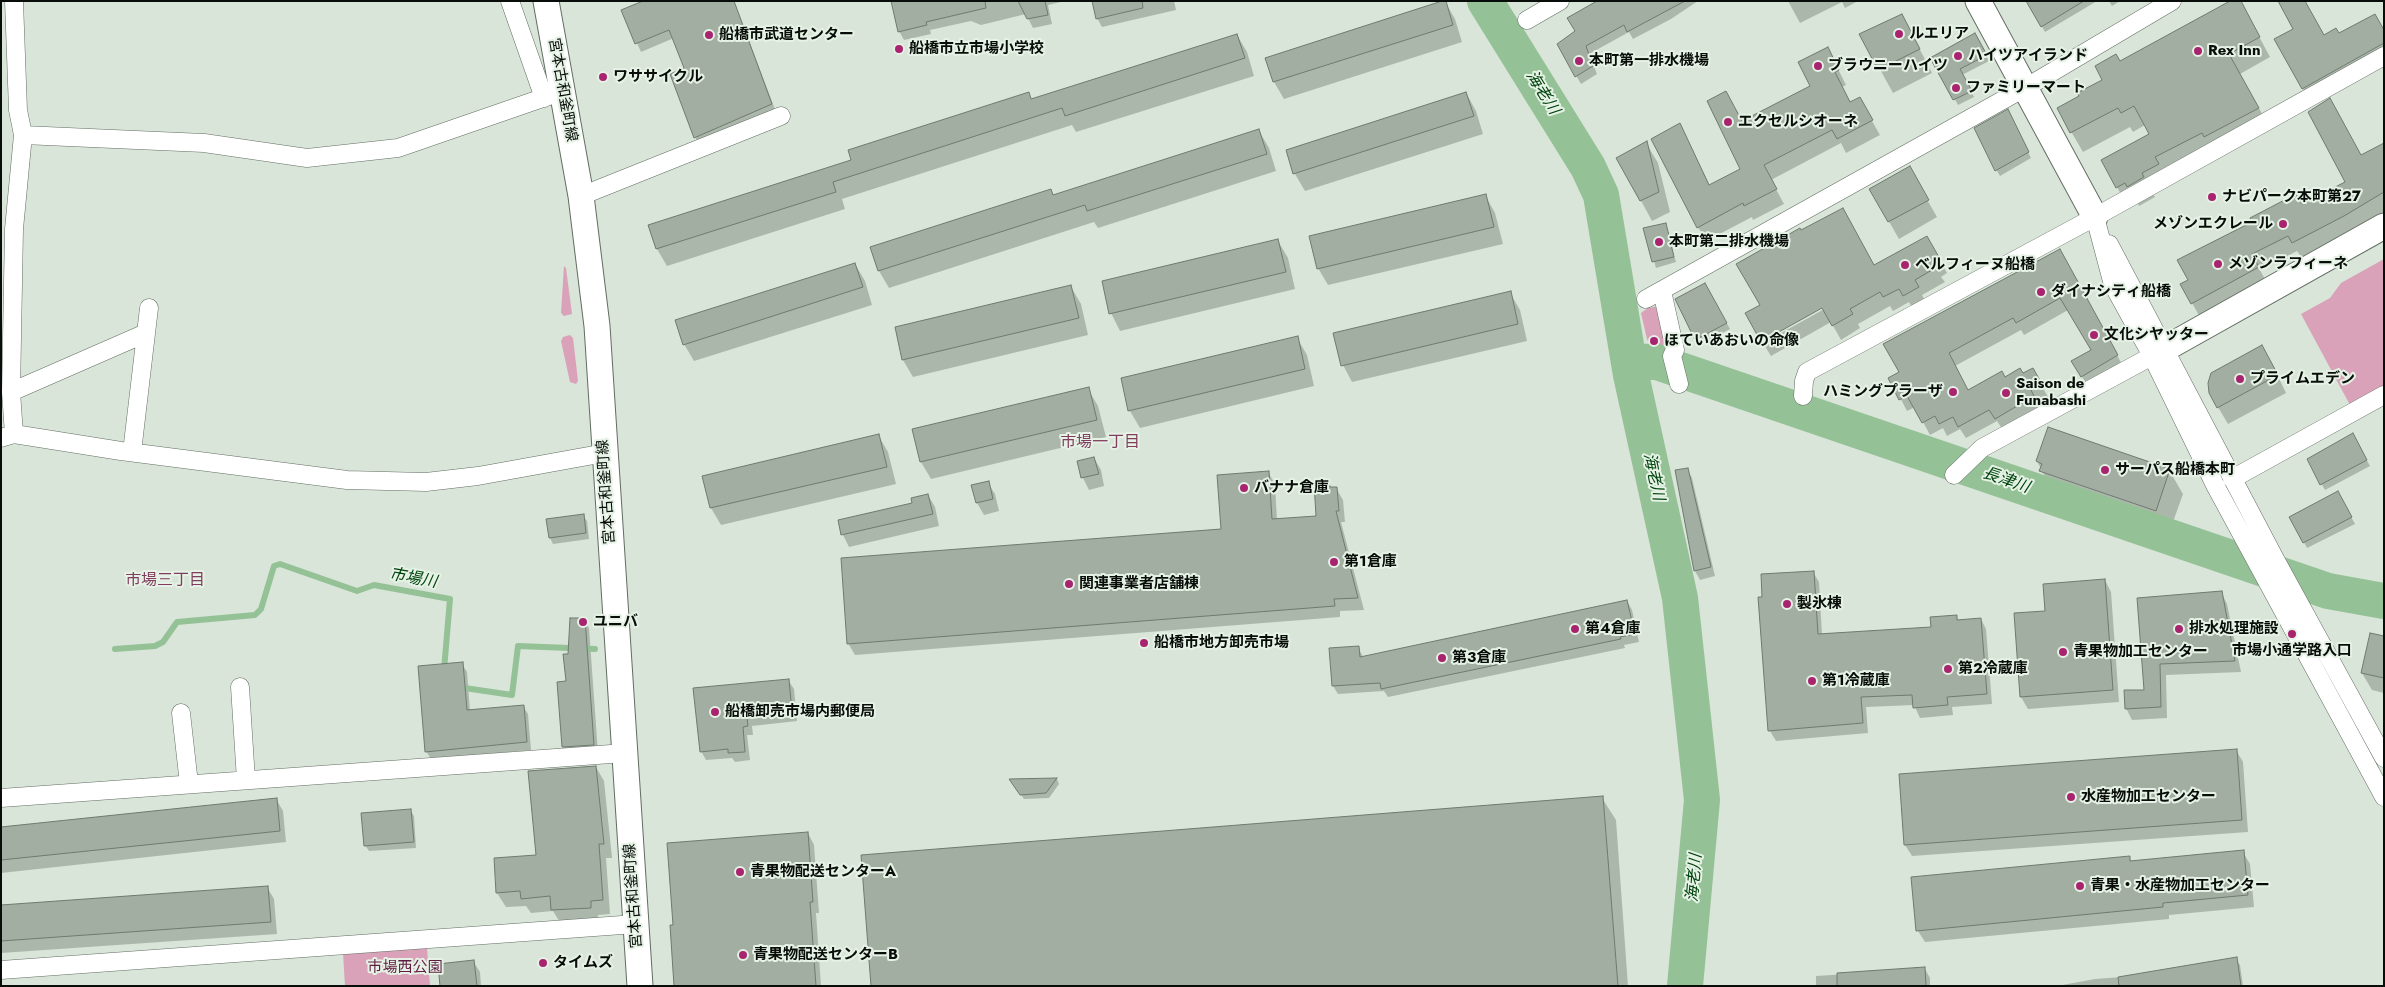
<!DOCTYPE html>
<meta charset="utf-8">
<style>
body{margin:0}
#map{position:relative;width:2385px;height:987px;overflow:hidden;background:#d8e5d8;font-family:Jost,sans-serif}
canvas{display:block}
.frame{position:absolute;inset:0;border:2px solid #090d09;pointer-events:none}
</style>
<div id="map">
<canvas width="2385" height="987"></canvas>
<div class="frame"></div>
</div>
<script>
const context = document.querySelector('canvas').getContext('2d');
context.lineJoin = 'round';
function paint(path, color) { context.fillStyle = color; context.fill(path, 'evenodd'); }
const poly = rows => new Path2D(rows.map(r => 'M' + r).join(''));
function strokePath(path, color, width, dash) { context.strokeStyle = color; context.lineWidth = width; context.lineCap = dash ? 'butt' : 'round'; context.setLineDash(dash || []); context.stroke(path); }
function write(font, color, halo, rows, align = 'center') {
  context.font = font + ' Jost,"Noto Sans JP",sans-serif'; context.lineWidth = 4; context.setLineDash([]); context.textBaseline = 'middle'; context.strokeStyle = halo; context.fillStyle = color; for (const [text, x, y, turn = 0] of rows) {
    context.save(); context.translate(x, y); context.rotate((+turn || 0) * Math.PI / 180); context.textAlign = isNaN(turn) ? turn : align; if (halo) context.strokeText(text, 0, 0); context.fillText(text, 0, 0); context.restore();
  }
}
paint(poly([
 [2384,259,2384,387,2350,405,2301,314,2330,298,2341,283],
 [564,266,566,268,572,314,564,316,561,313],
 [1659,306,1667,340,1661,352,1652,350,1647,339,1641,313,1648,308],
 [570,335,573,338,578,381,576,384,570,382,561,341,563,337],
 [427,948,430,986,345,986,343,953]
]), '#d9a2b9');
paint(poly([
 [647,1,734,1,776,112,700,145,695,137,686,69,674,38,641,52,623,11],
 [892,1,1065,1,1048,5,1052,24,1033,28,1026,14,981,25,971,21,930,30,931,34,904,40,899,31],
 [1093,1,1174,1,1176,10,1102,27,1097,18],
 [1600,1,1698,1,1671,19,1633,39,1629,32,1589,54,1597,74,1581,84,1558,44,1577,32],
 [1788,1,1858,1,1845,8,1842,2,1800,23],
 [2028,1,2097,1,2045,32],
 [2109,1,2120,1,2112,6],
 [1445,2,1455,19,1462,42,1284,99,1274,82],
 [1902,15,1932,73,1893,93,1861,35],
 [2249,18,2270,57,2240,74,2270,128,2152,193,2155,197,2139,206,2137,202,2128,207,2117,187,2150,135,2145,125,2133,132,2130,127,2083,152,2058,109,2104,80,2119,62],
 [2295,29,2324,37,2384,32,2384,50,2306,94,2276,40],
 [1237,35,1247,52,1254,76,1076,132,1072,125,842,199,845,209,667,266,657,249,649,226,853,161,1028,94,1032,100],
 [1975,35,1989,61,1962,75,1974,97,1958,105,1932,58],
 [1835,63,1846,85,1842,87,1851,103,1859,98,1880,135,1846,153,1841,143,1771,180,1784,204,1753,220,1752,217,1706,241,1698,227,1680,125,1710,186,1742,169,1742,123,1811,87],
 [1466,93,1476,111,1483,134,1305,191,1295,174,1287,150],
 [2011,117,2031,158,2000,176,1987,154],
 [1259,131,1269,148,1276,171,1098,228,1094,222,889,288,879,271,872,247,1053,196],
 [1646,143,1658,163,1670,212,1652,221,1618,158],
 [2384,144,2384,214,2302,258,2297,251,2260,270,2267,283,2201,319,2182,285,2302,206,2347,183],
 [1909,168,1937,217,1899,239,1871,190],
 [1485,195,1495,213,1503,244,1328,285,1318,268],
 [1665,224,1676,262,1656,268,1645,229],
 [1278,241,1288,258,1295,289,1120,331,1111,313],
 [1935,252,1947,273,1941,277,1945,282,1922,295,1926,302,1913,309,1909,302,1893,311,1890,306,1858,324,1860,328,1841,340,1831,322,1771,356,1763,343,1828,307,1874,266],
 [2067,263,2124,368,2089,388,2073,362,2092,351,2068,310,2024,335,2021,330,1955,366,1968,391,2023,375,2032,369,2048,397,2037,403,2040,409,2003,430,1997,421,1966,438,1960,429,1947,436,1943,428,1930,435,1915,407,1907,411,1890,378],
 [855,264,865,281,872,305,694,361,684,344],
 [1705,284,1730,329,1700,345,1697,339],
 [1071,287,1081,304,1088,335,913,377,903,360],
 [1510,293,1520,310,1527,341,1352,382,1343,365],
 [1297,338,1307,355,1314,386,1140,428,1130,411],
 [2272,364,2286,393,2228,424,2218,407],
 [1088,389,1098,406,1106,437,931,479,921,462],
 [878,435,888,452,896,484,721,525,711,508,704,477],
 [2353,435,2370,466,2325,490,2308,460],
 [1094,458,1101,470,1104,486,1089,490,1083,478,1079,462],
 [2037,461,2169,470,2183,494,2169,533,2054,494],
 [1687,469,1692,478,1715,576,1700,580,1695,571,1676,471],
 [1268,472,1275,484,1277,520,1318,517,1329,484,1331,488,1336,488,1343,500,1345,522,1341,522,1364,610,1340,611,1340,617,855,655,848,643,1223,530],
 [988,483,995,494,999,511,984,515,977,503,973,486],
 [2338,493,2355,524,2307,548,2291,517],
 [928,495,935,507,939,526,849,547,843,535,839,521,913,504],
 [583,516,587,521,589,539,553,544,550,538],
 [1813,572,1819,582,1822,635,1933,629,1956,616,1959,621,1981,619,1986,629,1992,704,1952,707,1953,715,1920,718,1914,705,1866,707,1868,733,1776,741,1770,731,1760,598],
 [2105,580,2111,592,2119,702,2028,709,2021,697,2015,614,2046,612],
 [2221,592,2227,604,2241,672,2166,675,2167,718,2132,720,2126,708,2145,691,2138,599],
 [1627,601,1632,610,1639,642,1624,645,1625,648,1388,697,1384,691,1338,694,1333,686,1358,647,1363,657],
 [584,620,589,628,598,753,568,755,563,747,569,655],
 [2384,637,2384,693,2372,690,2362,673],
 [462,664,467,672,470,711,523,706,528,714,531,750,431,759,426,751],
 [788,680,794,689,797,721,752,726,753,735,747,735,750,760,735,762,732,758,706,760,701,751],
 [2236,750,2243,762,2248,832,1912,856,1905,845],
 [596,767,604,781,612,858,606,858,610,914,598,915,599,922,561,924,553,911,531,913,526,906,506,907,497,893,538,856],
 [1057,779,1059,784,1049,798,1024,799,1011,780],
 [1602,798,1616,820,1628,986,872,986],
 [276,799,283,811,286,842,1,873,1,828],
 [410,810,414,816,416,848,369,851,365,845],
 [808,833,814,845,819,913,816,913,821,986,675,986],
 [2243,852,2250,864,2254,907,2169,915,2169,919,1925,942,1918,931,2129,857,2132,862],
 [267,887,274,899,277,934,1,953,1,906],
 [2236,959,2240,965,2243,986,2057,986,2095,979,2136,976,2196,965,2196,964],
 [473,961,480,972,481,986,441,986],
 [1925,969,1930,978,1930,986,1816,986,1816,976]
]), '#0003');
strokePath(poly([
 [115,649,155,646,163,642,177,622,255,615,261,609,274,566,280,564,357,591,374,585,450,599,444,670],
 [458,687,512,695,518,646,595,649]
]), '#95c196', 6);
strokePath(poly([
 [1485,1,1588,167,1601,195,1631,375,1680,598,1702,800,1685,986],
 [1629,361,1657,362,2328,591,2384,601]
]), '#95c196', 36);
const building = poly([
 [643,1,734,1,772,104,694,138,670,74,684,68,669,30,635,44,621,10,643,1],
 [891,1,985,1,986,8,926,22,927,25,898,32,891,1],
 [1018,1,1045,1,1048,15,1027,19,1018,1],
 [1092,1,1142,1,1143,8,1096,19,1092,1],
 [1442,1,1446,1,1453,25,1273,82,1265,58,1442,1],
 [1597,1,1685,1,1627,32,1624,25,1586,46,1593,66,1575,77,1557,44,1575,31,1567,18,1597,1],
 [2026,1,2084,1,2041,27,2026,1],
 [2230,1,2241,1,2260,37,2229,54,2259,108,2204,137,2202,133,2155,157,2159,164,2142,173,2144,177,2127,187,2125,183,2116,188,2101,160,2149,134,2134,106,2121,113,2118,108,2070,133,2057,108,2079,96,2077,93,2102,80,2095,66,2116,54,2120,61,2230,1],
 [2278,1,2305,1,2324,35,2336,28,2339,33,2375,14,2384,30,2384,43,2302,89,2274,39,2293,29,2278,1],
 [1902,14,1920,49,1878,70,1859,34,1902,14],
 [1975,33,1987,55,1960,69,1972,91,1953,100,1930,58,1975,33],
 [1237,34,1245,58,1065,116,1062,108,833,182,836,192,656,249,648,225,851,160,848,150,1029,92,1031,99,1237,34],
 [1828,47,1839,70,1835,72,1850,102,1860,97,1873,120,1837,139,1832,130,1764,165,1777,189,1744,206,1743,203,1697,228,1651,139,1680,123,1709,185,1740,169,1707,101,1726,91,1742,121,1810,86,1798,62,1828,47],
 [1466,92,1474,116,1293,174,1286,150,1466,92],
 [2330,98,2361,155,2384,143,2384,192,2344,216,2292,243,2288,236,2252,254,2259,267,2191,304,2180,284,2188,280,2177,260,2252,222,2250,218,2296,194,2302,204,2345,182,2308,112,2330,98],
 [2008,109,2029,152,1995,171,1974,128,2008,109],
 [1259,129,1267,154,1087,211,1085,205,878,271,870,247,1051,189,1053,195,1259,129],
 [1647,141,1659,192,1640,201,1616,158,1647,141],
 [1910,166,1929,200,1888,222,1869,189,1910,166],
 [1486,194,1494,227,1317,269,1309,236,1486,194],
 [1843,208,1874,265,1927,236,1940,259,1934,262,1937,267,1915,280,1919,287,1903,296,1899,289,1883,297,1880,292,1850,309,1853,314,1832,326,1822,308,1761,342,1745,313,1760,305,1736,264,1800,228,1801,230,1843,208],
 [1666,223,1674,257,1652,262,1643,228,1666,223],
 [1278,239,1286,272,1109,314,1102,281,1278,239],
 [2060,249,2118,355,2081,377,2071,361,2091,350,2060,298,2016,323,2013,318,1949,353,1968,390,2002,371,2005,377,2020,368,2023,373,2033,368,2042,384,2031,390,2034,396,1995,419,1989,410,1958,427,1953,417,1939,424,1935,416,1922,423,1907,396,1899,400,1888,378,1899,372,1883,344,2060,249],
 [855,263,863,287,683,345,675,320,855,263],
 [1705,283,1727,323,1695,340,1675,299,1705,283],
 [1071,285,1079,318,902,360,895,327,1071,285],
 [1511,291,1518,324,1341,366,1333,333,1511,291],
 [1298,336,1305,369,1128,411,1121,378,1298,336],
 [2262,345,2278,375,2217,408,2209,393,2208,383,2211,373,2262,345],
 [1089,387,1097,420,920,462,912,429,1089,387],
 [2048,427,2170,469,2156,511,2039,471,2042,464,2036,461,2048,427],
 [2353,433,2367,460,2320,485,2307,459,2353,433],
 [879,434,887,467,710,508,702,476,879,434],
 [1094,457,1099,474,1081,478,1077,461,1094,457],
 [1688,468,1711,567,1694,571,1675,470,1688,468],
 [1269,471,1272,519,1316,516,1314,483,1329,482,1330,487,1337,487,1339,511,1336,511,1358,598,1334,599,1335,606,847,644,841,558,1221,529,1217,475,1269,471],
 [989,481,993,499,976,503,971,485,989,481],
 [2338,491,2352,517,2303,543,2289,517,2338,491],
 [928,494,933,514,841,535,838,520,912,503,911,498,928,494],
 [584,514,586,533,549,538,546,519,584,514],
 [1814,571,1818,634,1931,627,1930,617,1957,615,1957,620,1981,618,1987,694,1947,697,1948,705,1913,708,1912,695,1861,697,1863,723,1768,731,1758,597,1762,597,1761,574,1814,571],
 [2105,579,2113,690,2020,697,2014,613,2045,611,2043,584,2105,579],
 [2222,591,2235,661,2160,664,2161,707,2125,709,2124,690,2144,690,2137,598,2222,591],
 [1627,600,1635,634,1620,637,1621,639,1381,689,1380,683,1332,686,1329,648,1359,646,1360,657,1627,600],
 [570,618,585,618,594,745,562,747,557,682,566,681,563,654,568,654,570,618],
 [2370,633,2384,636,2384,678,2361,673,2370,633],
 [463,662,467,710,524,705,527,742,425,752,418,666,463,662],
 [789,679,792,712,747,717,748,726,743,727,745,752,728,753,728,749,700,752,693,688,789,679],
 [2237,749,2242,820,1904,845,1899,774,2237,749],
 [596,766,604,844,599,844,603,900,591,901,591,908,551,910,550,896,521,899,520,891,496,893,494,858,536,855,528,771,596,766],
 [1057,778,1046,793,1020,795,1009,779,1057,778],
 [1603,796,1618,986,871,986,861,855,1603,796],
 [277,798,280,831,1,860,1,827,277,798],
 [411,809,414,842,364,846,361,813,411,809],
 [808,832,813,902,810,902,816,986,674,986,670,925,673,925,667,843,808,832],
 [2244,850,2248,895,2163,903,2163,907,1916,931,1911,877,2130,856,2130,861,2244,850],
 [268,886,271,922,1,941,1,905,268,886],
 [2237,957,2241,986,2119,986,2118,977,2237,957],
 [474,960,477,986,440,986,438,964,474,960],
 [1925,967,1926,986,1837,986,1837,973,1925,967]
]);
paint(building, '#a2aea2');
strokePath(building, '#6f7a6f', 1);
const street = poly([
 [510,1,544,98],
 [1527,20,1560,1],
 [23,135,204,143,307,158,398,148,563,91],
 [581,196,781,116],
 [2095,217,2113,285,2152,356,2216,487,2384,797],
 [2109,244,2275,559,2384,758],
 [1662,291,1675,350,1672,356,1679,384],
 [1646,299,2037,81,2172,1],
 [11,392,146,333],
 [1803,396,1804,381,1807,372,2095,217,2384,56],
 [14,434,11,392,14,229,23,135,18,110,14,1],
 [1,438,14,434,121,451,347,480,426,482,478,476,605,453],
 [132,452,149,308],
 [1954,475,1982,448,2152,356],
 [2232,479,2384,395],
 [240,687,246,780],
 [181,713,189,784],
 [1,798,625,753],
 [1,970,636,924]
]);
const secondary = poly([
 [546,1,581,196,597,326,640,986],
 [1978,1,2095,217],
 [2152,356,2384,226]
]);
strokePath(street, '#636e63', 19);
strokePath(secondary, '#636e63', 27);
strokePath(street, '#fff', 18);
strokePath(secondary, '#fff', 25);
for (const [x, y, r, color] of [
 [1899,34,5,"#a9246f"],
 [709,35,5,"#a9246f"],
 [899,49,5,"#a9246f"],
 [2198,51,5,"#a9246f"],
 [1958,56,5,"#a9246f"],
 [1579,61,5,"#a9246f"],
 [1818,66,5,"#a9246f"],
 [603,77,5,"#a9246f"],
 [1956,88,5,"#a9246f"],
 [1728,122,5,"#a9246f"],
 [2212,197,5,"#a9246f"],
 [2283,224,5,"#a9246f"],
 [1659,242,5,"#a9246f"],
 [2218,264,5,"#a9246f"],
 [1905,265,5,"#a9246f"],
 [2041,292,5,"#a9246f"],
 [2094,335,5,"#a9246f"],
 [1654,341,5,"#a9246f"],
 [2240,379,5,"#a9246f"],
 [1953,392,5,"#a9246f"],
 [2006,393,5,"#a9246f"],
 [2105,470,5,"#a9246f"],
 [1244,488,5,"#a9246f"],
 [1334,562,5,"#a9246f"],
 [1069,584,5,"#a9246f"],
 [1787,604,5,"#a9246f"],
 [583,622,5,"#a9246f"],
 [1575,629,5,"#a9246f"],
 [2179,629,5,"#a9246f"],
 [2292,634,5,"#a9246f"],
 [1144,643,5,"#a9246f"],
 [2063,652,5,"#a9246f"],
 [1442,658,5,"#a9246f"],
 [1948,669,5,"#a9246f"],
 [1812,681,5,"#a9246f"],
 [715,712,5,"#a9246f"],
 [2071,797,5,"#a9246f"],
 [740,872,5,"#a9246f"],
 [2080,886,5,"#a9246f"],
 [743,955,5,"#a9246f"],
 [543,963,5,"#a9246f"]
]) { const dot = new Path2D(); dot.arc(x, y, r, 0, 2 * Math.PI); context.fillStyle = color; context.fill(dot); strokePath(dot, '#e5f2e5', 2); }
write('bold 15px', '#090d09', '#e5f2e5', [
 ["ルエリア",1909,34],
 ["船橋市武道センター",719,35],
 ["船橋市立市場小学校",909,49],
 ["Rex Inn",2208,51],
 ["ハイツアイランド",1968,56],
 ["本町第一排水機場",1589,61],
 ["ブラウニーハイツ",1828,66],
 ["ワササイクル",613,77],
 ["ファミリーマート",1966,88],
 ["エクセルシオーネ",1738,122],
 ["ナビパーク本町第2７",2222,197],
 ["メゾンエクレール",2273,224,"right"],
 ["本町第二排水機場",1669,242],
 ["メゾンラフィーネ",2228,264],
 ["ベルフィーヌ船橋",1915,265],
 ["ダイナシティ船橋",2051,292],
 ["文化シヤッター",2104,335],
 ["ほていあおいの命像",1664,341],
 ["プライムエデン",2250,379],
 ["Saison de",2016,384],
 ["Funabashi",2016,401],
 ["ハミングプラーザ",1943,392,"right"],
 ["サーパス船橋本町",2115,470],
 ["バナナ倉庫",1254,488],
 ["第1倉庫",1344,562],
 ["関連事業者店舗棟",1079,584],
 ["製氷棟",1797,604],
 ["ユニバ",593,622],
 ["第4倉庫",1585,629],
 ["排水処理施設",2189,629],
 ["船橋市地方卸売市場",1154,643],
 ["市場小通学路入口",2292,651,"center"],
 ["青果物加工センター",2073,652],
 ["第3倉庫",1452,658],
 ["第2冷蔵庫",1958,669],
 ["第1冷蔵庫",1822,681],
 ["船橋卸売市場内郵便局",725,712],
 ["水産物加工センター",2081,797],
 ["青果物配送センターA",750,872],
 ["青果・水産物加工センター",2090,886],
 ["青果物配送センターB",753,955],
 ["タイムズ",553,963]
], 'left');
write('15px', '#090d09', '#e5f2e5', [
 ["宮本古和釜町線",562,90,80],
 ["宮本古和釜町線",607,492,-94],
 ["宮本古和釜町線",634,896,-94]
]);
write('15px', '#601d41', '#e5f2e5', [
 ["市場西公園",405,968]
]);
write('italic 16px', '#00440d', '#e5f2e5', [
 ["海老川",1542,93,58],
 ["海老川",1653,477,78],
 ["長津川",2006,481,19],
 ["市場川",413,579,10],
 ["海老川",1695,878,-85]
]);
write('16px', '#803e5e', '#e5f2e5', [
 ["市場一丁目",1100,443],
 ["市場三丁目",165,581]
]);
</script>
